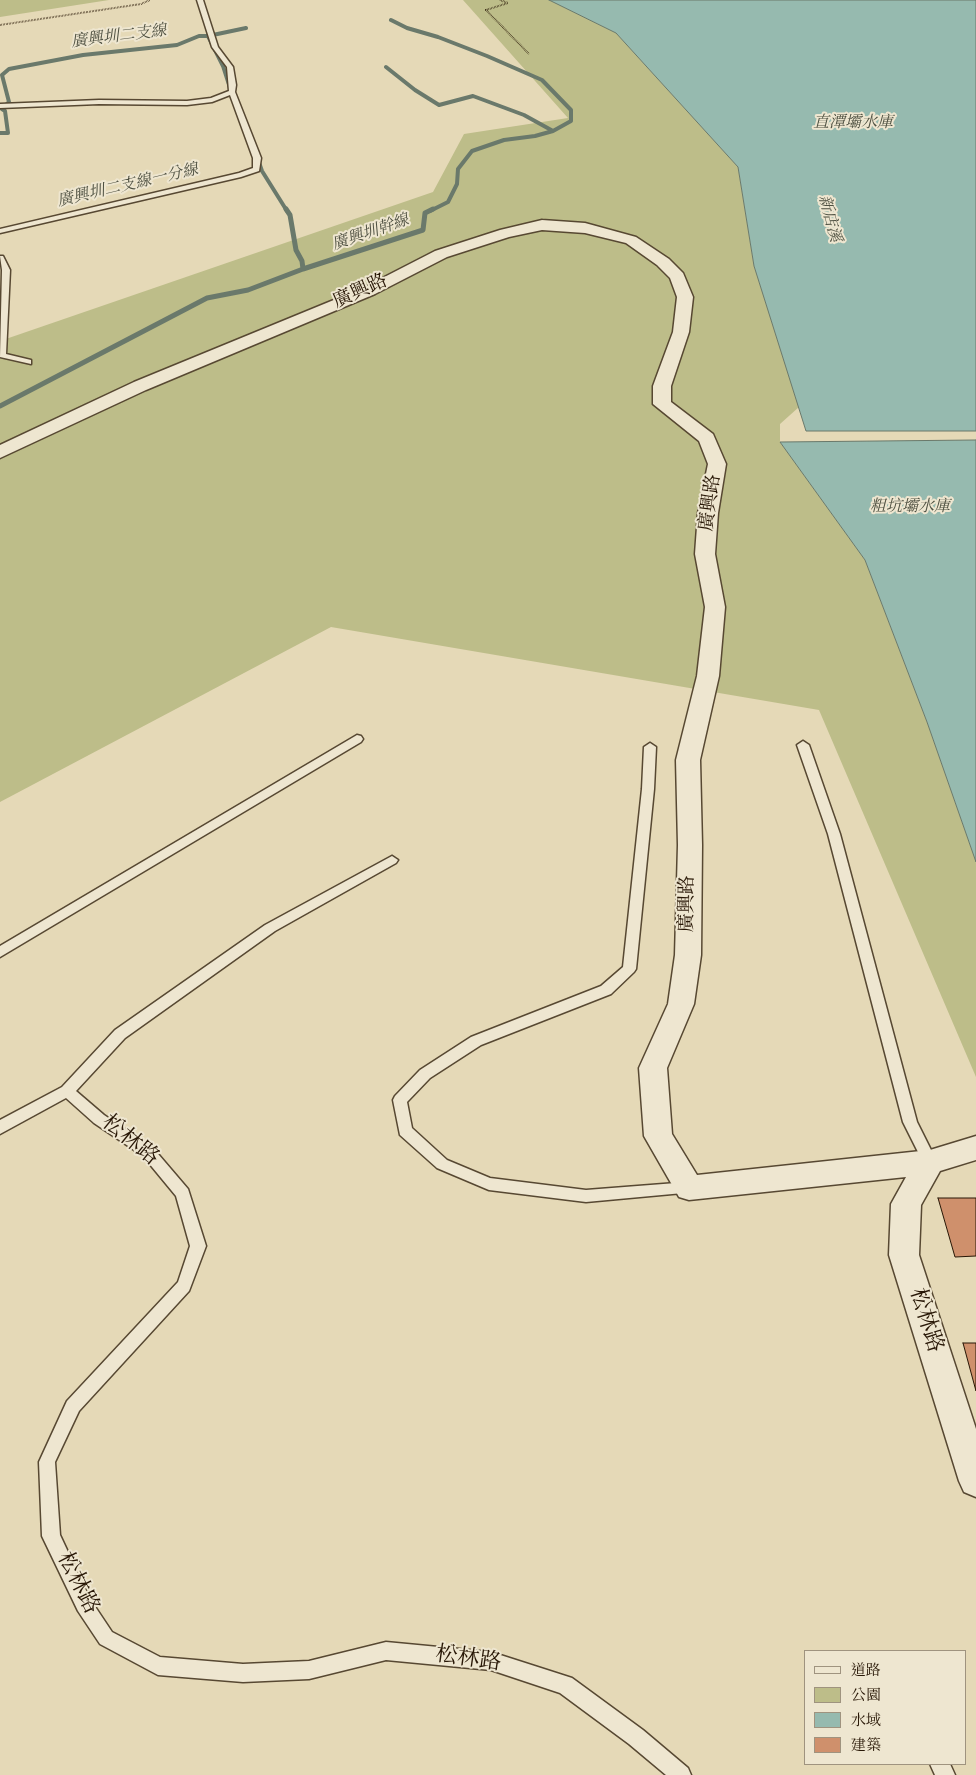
<!DOCTYPE html>
<meta charset="utf-8">
<style>
body{margin:0}
#map{position:relative;width:976px;height:1775px;overflow:hidden;background:#e5d9b7;font-family:"Sorts Mill Goudy","Noto Serif TC",serif}
canvas{display:block}
.legend{position:absolute;left:804px;top:1650px;width:162px;height:115px;box-sizing:border-box;background:#eee6d0;border:1px solid #9f937f;margin:0;padding:6px 9px;list-style:none;font-size:15px;color:#281706}
.legend li{display:flex;align-items:center;gap:10px;height:25px}
.legend b{width:25px;border:1px solid #9f937f}
</style>
<div id="map">
<canvas width="976" height="1775"></canvas>
<ul class="legend">
<li><b style="height:6px;background:#eee6d0"></b>道路</li>
<li><b style="height:14px;background:#bdbd89"></b>公園</li>
<li><b style="height:14px;background:#96baaf"></b>水域</li>
<li><b style="height:14px;background:#cf906c"></b>建築</li>
</ul>
</div>
<script>
const context = document.querySelector('canvas').getContext('2d');
context.lineJoin = 'round';
function paint(path, color) { context.fillStyle = color; context.fill(path, 'evenodd'); }
const poly = rows => new Path2D(rows.map(r => 'M' + r).join(''));
function strokePath(path, color, width, dash) { context.strokeStyle = color; context.lineWidth = width; context.lineCap = dash ? 'butt' : 'round'; context.setLineDash(dash || []); context.stroke(path); }
function write(font, color, halo, rows, align = 'center') {
  context.font = font + ' "Sorts Mill Goudy","Noto Serif TC",serif'; context.lineWidth = 4; context.setLineDash([]); context.textBaseline = 'middle'; context.strokeStyle = halo; context.fillStyle = color; for (const [text, x, y, turn = 0] of rows) {
    context.save(); context.translate(x, y); context.rotate((+turn || 0) * Math.PI / 180); context.textAlign = isNaN(turn) ? turn : align; if (halo) context.strokeText(text, 0, 0); context.fillText(text, 0, 0); context.restore();
  }
}
paint(poly([
 [0,0,109,0,0,17],
 [463,0,549,0,616,33,738,167,754,266,799,407,780,424,780,442,865,560,927,722,976,862,976,1077,819,710,331,627,0,802,0,341,433,192,464,134,568,118]
]), '#bdbd89');
const water = poly([
 [549,0,976,0,976,431,806,431,754,266,738,167,616,33,549,0],
 [976,440,976,862,927,722,865,560,780,442,976,440]
]);
paint(water, '#96baaf');
strokePath(water, '#6a796b', 1);
strokePath(poly([
 [391,20,407,28,438,37,487,56,542,80,571,110,571,121,553,131,535,136,504,140,472,151,458,169,457,184,448,202,430,211],
 [208,36,246,28],
 [386,67,415,90,439,105,473,96,524,115,553,131],
 [0,133,8,133,5,111,2,109,9,102,2,75,9,69,83,55,177,45,199,36,208,36,223,66,231,91],
 [257,157,262,171,287,211]
]), '#6a796b', 4);
strokePath(poly([
 [286,209,290,215,296,250,302,261,303,269],
 [0,406,207,298,248,290,303,269,423,230,425,213,433,209]
]), '#6a796b', 5);
const building = poly([
 [938,1198,976,1198,976,1256,955,1257,938,1198],
 [963,1343,976,1343,976,1391,963,1343]
]);
paint(building, '#cf906c');
strokePath(building, '#281706', 1);
const lane = poly([
 [197,0,203,0,218,47,233,67,236,85,235,92,261,158,259,171,241,177,0,233,0,229,239,173,253,168,253,158,230,95,212,102,187,105,99,104,0,108,0,104,99,100,187,101,211,98,229,91,227,67,212,47,197,0],
 [0,256,3,256,10,270,6,354,31,360,31,364,0,357,2,270,0,256],
 [357,735,361,736,363,739,361,742,0,957,0,946,357,735],
 [803,741,809,745,840,834,917,1122,937,1162,935,1166,930,1168,925,1166,903,1122,828,834,797,745,803,741],
 [650,743,656,747,654,789,636,969,634,972,611,994,481,1045,430,1078,407,1102,412,1128,447,1160,490,1178,586,1190,689,1182,694,1184,696,1188,694,1192,586,1202,489,1190,437,1168,400,1135,393,1100,395,1096,420,1070,471,1037,601,986,623,967,642,789,644,747,650,743],
 [392,856,398,860,396,863,275,931,125,1038,76,1091,104,1115,153,1148,188,1189,206,1246,189,1291,79,1411,55,1462,60,1535,90,1599,112,1632,160,1657,243,1664,309,1661,386,1642,491,1652,572,1678,643,1730,688,1768,691,1775,666,1775,629,1744,560,1693,491,1670,386,1660,309,1679,243,1682,158,1675,100,1644,78,1611,42,1536,39,1462,67,1401,178,1282,190,1246,176,1196,143,1156,94,1123,66,1098,0,1134,0,1120,62,1087,115,1030,265,925,392,856],
 [930,1764,950,1764,955,1775,935,1775,930,1764]
]);
const street = poly([
 [542,220,585,223,636,237,669,259,683,273,693,297,689,332,671,386,671,402,713,434,726,464,718,513,715,554,725,607,719,676,700,760,702,845,701,955,694,1004,667,1068,672,1134,697,1175,930,1150,976,1136,976,1160,940,1171,921,1205,919,1255,976,1429,976,1497,964,1492,959,1481,889,1255,891,1204,906,1177,689,1200,679,1197,644,1136,639,1068,668,1004,675,955,678,845,676,760,697,676,705,607,695,554,698,513,708,464,699,441,653,404,653,386,673,332,677,297,670,278,657,265,626,243,585,233,542,230,509,237,447,257,375,294,146,390,0,458,0,445,134,382,363,288,435,251,500,230,542,220]
]);
strokePath(lane, '#574832', 3);
strokePath(street, '#574832', 3);
strokePath(poly([
 [500,0,508,3,486,10,529,54],
 [0,25,141,4,150,0]
]), '#281706', 2, [0.5, 1]);
paint(lane, '#eee6d0');
paint(street, '#eee6d0');
write('italic 16px', '#4e5041', '#eee6d0', [
 ["廣興圳二支線",119,38,-7],
 ["直潭壩水庫",853,124],
 ["廣興圳二支線一分線",128,187,-13],
 ["新店溪",828,219,75],
 ["廣興圳幹線",371,234,-19],
 ["粗坑壩水庫",910,508]
]);
write('19px', '#281706', '#eee6d0', [
 ["廣興路",361,293,-24],
 ["廣興路",712,503,-82],
 ["廣興路",689,904,-89]
]);
write('22px', '#281706', '#eee6d0', [
 ["松林路",129,1142,39],
 ["松林路",924,1321,73],
 ["松林路",76,1584,63],
 ["松林路",468,1661,8]
]);
</script>
